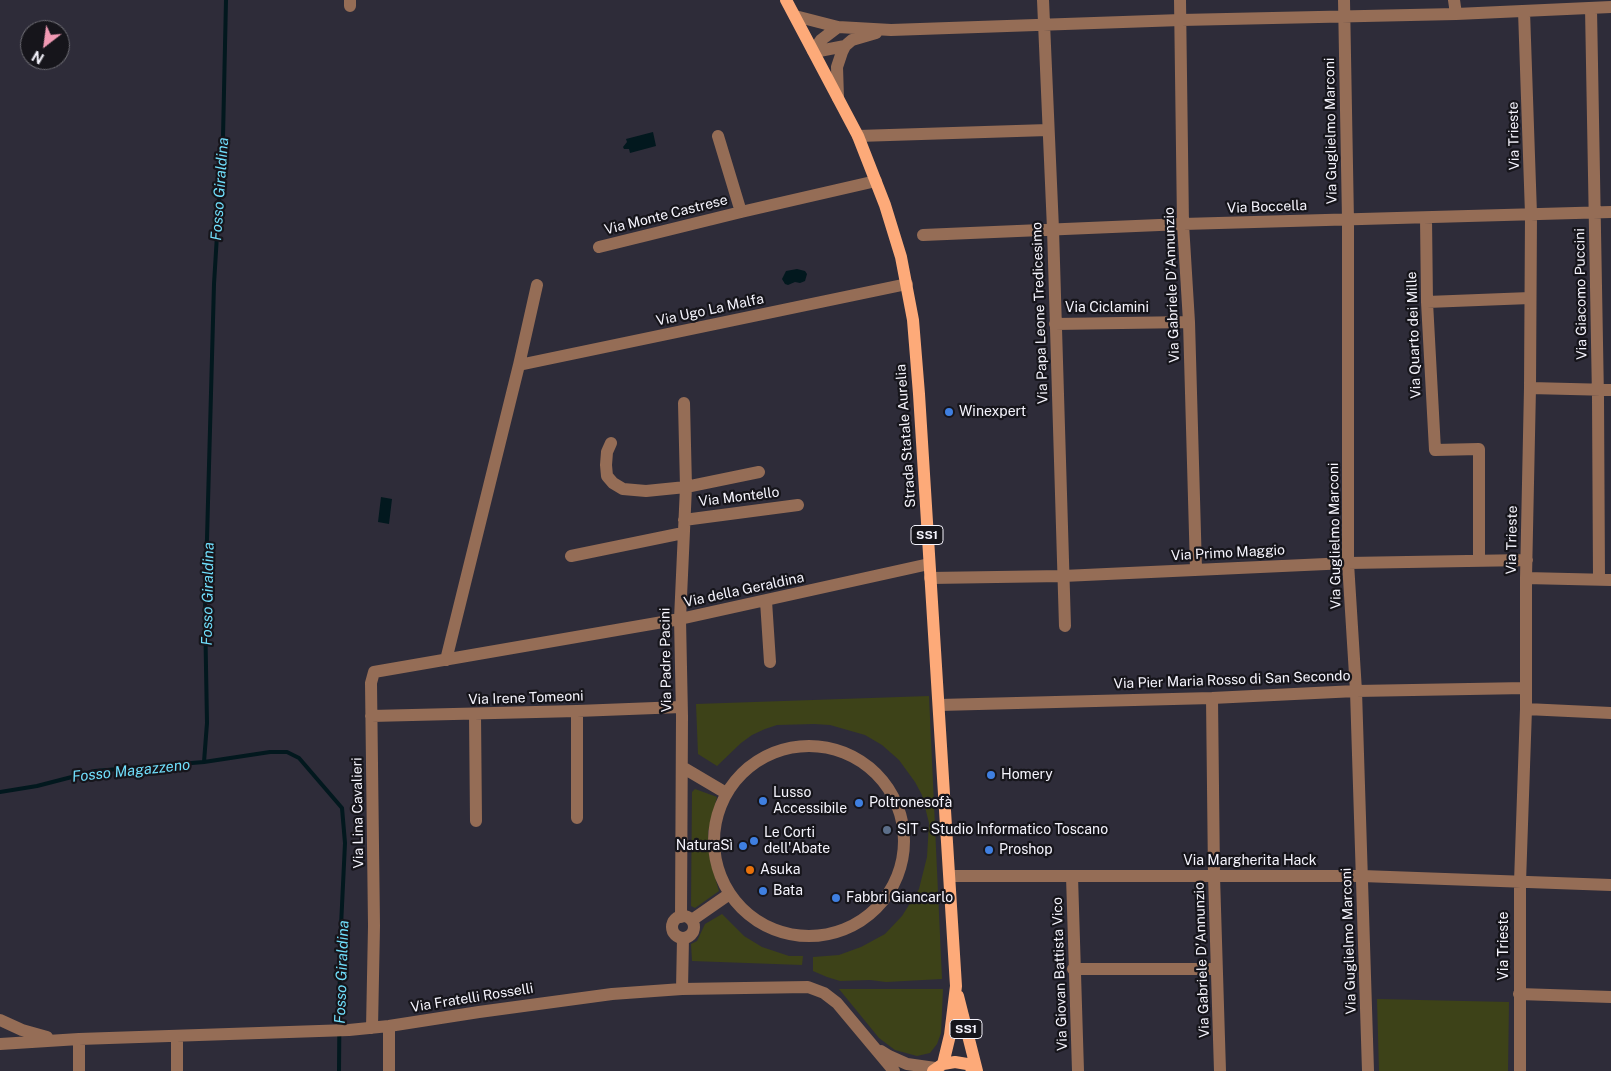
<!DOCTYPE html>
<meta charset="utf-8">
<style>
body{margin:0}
#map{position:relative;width:1611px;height:1071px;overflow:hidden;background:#2e2c39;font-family:"Public Sans",sans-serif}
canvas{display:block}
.north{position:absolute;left:20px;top:20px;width:50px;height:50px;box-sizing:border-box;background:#16151b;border:1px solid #6f6e75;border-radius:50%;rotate:210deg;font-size:14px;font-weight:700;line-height:20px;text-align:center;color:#f5f4fd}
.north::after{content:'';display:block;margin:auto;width:18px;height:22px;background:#f19ab4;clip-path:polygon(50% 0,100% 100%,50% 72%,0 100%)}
</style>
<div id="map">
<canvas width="1611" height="1071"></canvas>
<div class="north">N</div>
</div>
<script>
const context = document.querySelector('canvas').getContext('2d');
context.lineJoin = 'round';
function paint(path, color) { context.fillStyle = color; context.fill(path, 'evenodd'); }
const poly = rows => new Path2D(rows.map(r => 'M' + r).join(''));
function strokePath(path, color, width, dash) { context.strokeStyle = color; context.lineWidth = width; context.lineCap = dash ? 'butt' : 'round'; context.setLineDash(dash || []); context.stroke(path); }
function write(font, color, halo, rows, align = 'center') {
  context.font = font + ' "Public Sans",sans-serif'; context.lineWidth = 4.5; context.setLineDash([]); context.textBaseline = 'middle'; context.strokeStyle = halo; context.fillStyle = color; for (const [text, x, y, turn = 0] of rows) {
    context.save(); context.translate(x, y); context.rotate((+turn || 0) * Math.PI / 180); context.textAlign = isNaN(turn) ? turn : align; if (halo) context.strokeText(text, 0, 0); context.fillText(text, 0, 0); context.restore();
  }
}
paint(poly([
 [929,696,942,979,886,982,870,980,840,981,827,977,813,971,813,957,839,955,861,947,885,934,902,916,919,889,927,857,929,823,922,795,915,782,899,760,882,745,865,735,830,725,814,724,777,725,765,729,752,735,741,743,717,766,698,754,696,704],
 [695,789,717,797,708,832,708,843,710,860,719,891,695,908,691,906,692,792],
 [722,914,744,936,762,947,789,956,803,956,802,965,692,961,691,944,697,941,705,924],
 [839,989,943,989,941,1033,937,1044,930,1053,917,1056,895,1050,879,1038],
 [1377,999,1509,1002,1508,1071,1379,1071]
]), '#3d4218');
paint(poly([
 [653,132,656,146,630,153,629,149,624,149,623,147,627,142,626,139],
 [797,269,805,271,807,274,805,281,800,283,795,282,788,285,785,284,782,279,786,271],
 [381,497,392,499,389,524,378,522]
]), '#02181e');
strokePath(poly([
 [226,0,223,137,214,284,205,611,207,723,204,762,270,752,287,752,299,758,342,808,345,843,340,947,339,1071],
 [0,792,37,786,95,771,204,762]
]), '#02181e', 4);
strokePath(poly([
 [1043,0,1053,229,1065,626],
 [1180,0,1183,224,1189,322,1196,569],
 [1344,0,1348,220,1348,563,1356,691,1368,1071],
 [1454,0,1456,14],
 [350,6,350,0],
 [1591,8,1598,398,1599,579],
 [795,16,838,27,891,30,1181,20,1456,14,1611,7],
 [813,51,821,40,838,27],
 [814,52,845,46],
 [838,98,837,67,842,52,845,46,852,40,876,33],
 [718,136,741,212],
 [858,136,1048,130],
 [1426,218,1427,302,1435,450,1479,449,1479,561],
 [923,235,1183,224,1611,212],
 [599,247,741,212,876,181],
 [1427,302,1530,298],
 [1055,324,1189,322],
 [519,365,537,285],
 [1530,388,1611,390],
 [611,443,607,452,606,465,607,476,613,483,623,489,646,491,686,487,759,472],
 [684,520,798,505],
 [571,556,683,533],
 [930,578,1063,576,1348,563,1527,560],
 [1526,578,1611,580],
 [766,601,770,662],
 [446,660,519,365,907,284],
 [1212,698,1214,876,1220,1071],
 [939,705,1212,698,1356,691,1526,688],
 [1526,709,1611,713],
 [577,711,577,818],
 [475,714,476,821],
 [371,716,577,711,681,707],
 '714 841a95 95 0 1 1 190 0a95 95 0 1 1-190 0Z',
 [682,767,726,793],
 [950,876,1362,876,1611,885],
 [1072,876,1078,1071],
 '672 927a11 11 0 1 1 22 0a11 11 0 1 1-22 0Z',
 [681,917,682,716,680,619,686,487,684,403],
 [692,920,728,895],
 [1073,969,1216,969],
 [682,989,683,938],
 [1519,994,1611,997],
 [0,1020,22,1030,47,1037],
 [389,1026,389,1071],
 [372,1028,374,926,371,683,374,672,680,619,929,564],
 [177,1036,177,1071],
 [79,1039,79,1071],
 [0,1044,79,1039,349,1030,389,1026,479,1012,612,994,682,989,808,987,824,993,837,1003,894,1071],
 [881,1051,889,1056,907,1064,935,1068],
 [1520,1071,1520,882,1526,709,1526,578,1530,388,1531,214,1524,11]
]), '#956d56', 12);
strokePath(poly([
 [786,0,858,136,885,205,901,257,913,320,919,394,956,986,950,1035,943,1064],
 [958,996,977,1071],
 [933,1071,943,1064,955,1062,967,1064,976,1071]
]), '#fdaa79', 12);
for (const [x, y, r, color] of [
 [949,412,5,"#3f7fe0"],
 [991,775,5,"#3f7fe0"],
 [763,801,5,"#3f7fe0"],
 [859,803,5,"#3f7fe0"],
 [887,830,5,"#5c6f8a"],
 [754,841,5,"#3f7fe0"],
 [743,846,5,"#3f7fe0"],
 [989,850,5,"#3f7fe0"],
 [750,870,5,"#e8710a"],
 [763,891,5,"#3f7fe0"],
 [836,898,5,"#3f7fe0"]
]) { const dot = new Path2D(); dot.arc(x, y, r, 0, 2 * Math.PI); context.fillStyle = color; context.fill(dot); strokePath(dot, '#16151b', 2); }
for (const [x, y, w] of [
 [927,535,32],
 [966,1029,32]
]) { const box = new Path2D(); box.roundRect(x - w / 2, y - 9.5, w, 19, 4); context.fillStyle = '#16151b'; context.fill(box); strokePath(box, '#f5f4fd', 1); }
write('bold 12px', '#f5f4fd', null, [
 ["SS1",927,535],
 ["SS1",966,1029]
]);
write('14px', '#f5f4fd', '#16151b', [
 ["Via Guglielmo Marconi",1331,131,-91],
 ["Via Trieste",1514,136,-91],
 ["Via Boccella",1267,207,-2],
 ["Via Monte Castrese",666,215,-14],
 ["Via Gabriele D'Annunzio",1172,285,-92],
 ["Via Giacomo Puccini",1581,294,-91],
 ["Via Ciclamini",1107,308],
 ["Via Ugo La Malfa",710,310,-12],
 ["Via Papa Leone Tredicesimo",1040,313,-92],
 ["Via Quarto dei Mille",1414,335,-92],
 ["Strada Statale Aurelia",906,436,-94],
 ["Via Montello",739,497,-7],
 ["Via Guglielmo Marconi",1335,536,-91],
 ["Via Trieste",1512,540,-89],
 ["Via Primo Maggio",1228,553,-3],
 ["Via della Geraldina",744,590,-12],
 ["Via Padre Pacini",666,660,-91],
 ["Via Pier Maria Rosso di San Secondo",1232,680,-2],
 ["Via Irene Tomeoni",526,698,-2],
 ["Via Lina Cavalieri",358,813,-91],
 ["Via Margherita Hack",1250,861],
 ["Via Guglielmo Marconi",1349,941,-92],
 ["Via Trieste",1504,946,-90],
 ["Via Gabriele D'Annunzio",1202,960,-92],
 ["Via Giovan Battista Vico",1060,974,-92],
 ["Via Fratelli Rosselli",472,998,-9]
]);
write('14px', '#f5f4fd', '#16151b', [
 ["Winexpert",959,412],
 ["Homery",1001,775],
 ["Lusso",773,793],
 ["Accessibile",773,809],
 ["Poltronesofà",869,803],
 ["SIT - Studio Informatico Toscano",897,830],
 ["Le Corti",764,833],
 ["dell'Abate",764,849],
 ["NaturaSì",733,846,"right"],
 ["Proshop",999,850],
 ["Asuka",760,870],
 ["Bata",773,891],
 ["Fabbri Giancarlo",846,898]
], 'left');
write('italic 15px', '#70defb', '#16151b', [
 ["Fosso Giraldina",220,189,-86],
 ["Fosso Giraldina",208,594,-89],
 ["Fosso Magazzeno",131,771,-6],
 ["Fosso Giraldina",342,972,-88]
]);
</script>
